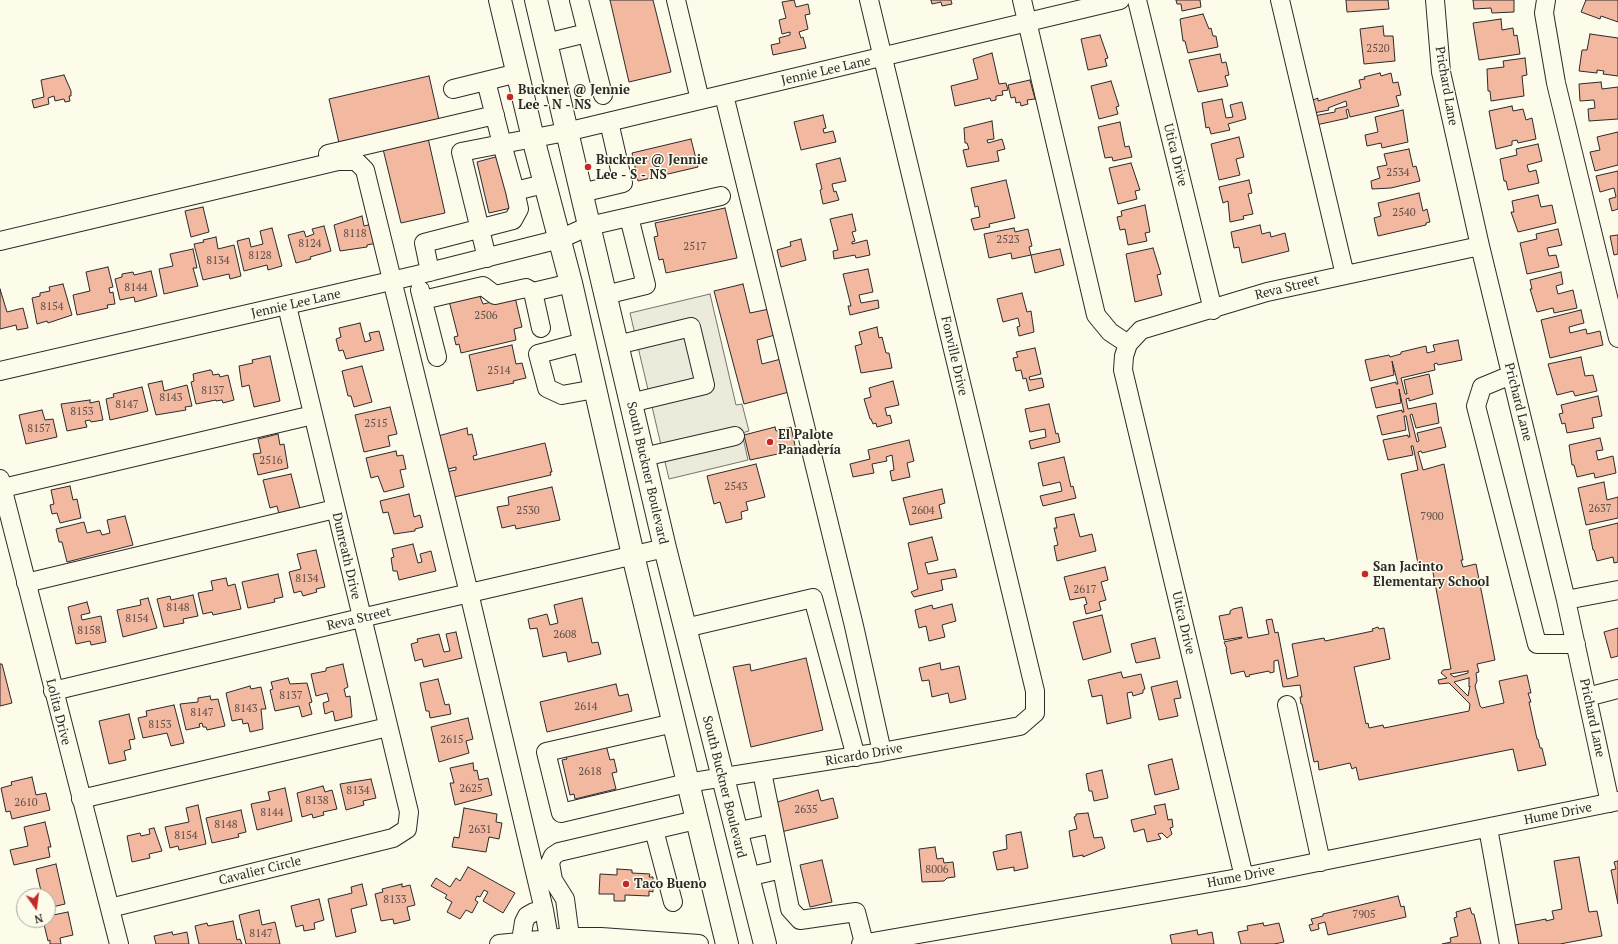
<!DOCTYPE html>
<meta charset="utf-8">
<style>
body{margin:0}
#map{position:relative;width:1618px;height:944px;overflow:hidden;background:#fdfbea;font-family:"PT Serif",serif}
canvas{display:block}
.north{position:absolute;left:16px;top:888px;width:40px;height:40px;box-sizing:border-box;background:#fdfbea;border:1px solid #a9a89e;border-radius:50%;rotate:166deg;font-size:11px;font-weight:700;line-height:16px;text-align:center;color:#2b2b2b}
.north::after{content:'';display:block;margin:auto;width:14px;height:18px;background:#c62828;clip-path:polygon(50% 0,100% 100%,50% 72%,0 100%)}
</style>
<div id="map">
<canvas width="1618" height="944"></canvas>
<div class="north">N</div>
</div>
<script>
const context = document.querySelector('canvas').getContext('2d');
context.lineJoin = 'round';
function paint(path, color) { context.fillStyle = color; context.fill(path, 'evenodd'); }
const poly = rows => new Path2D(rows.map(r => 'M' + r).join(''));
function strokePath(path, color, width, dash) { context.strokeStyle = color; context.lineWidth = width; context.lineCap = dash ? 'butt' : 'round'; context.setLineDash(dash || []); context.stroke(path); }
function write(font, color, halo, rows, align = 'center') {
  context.font = font + ' "PT Serif",serif'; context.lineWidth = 3; context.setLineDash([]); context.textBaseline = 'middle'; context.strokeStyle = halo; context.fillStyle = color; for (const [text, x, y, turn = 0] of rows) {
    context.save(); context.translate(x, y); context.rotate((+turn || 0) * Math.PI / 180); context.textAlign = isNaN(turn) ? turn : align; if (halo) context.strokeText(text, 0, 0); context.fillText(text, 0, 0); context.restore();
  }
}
const parking = poly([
 [710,294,736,405,742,404,749,431,742,433,748,460,669,479,630,313,710,294]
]);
paint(parking, '#eceadb');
strokePath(parking, '#74746e', 1);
const building = poly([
 [610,0,653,0,671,72,629,82,610,0],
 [794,0,796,7,808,4,810,14,805,15,808,29,799,32,801,38,803,37,806,48,773,55,771,45,780,43,779,38,790,35,790,32,782,34,779,20,786,18,782,2,794,0],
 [931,0,951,0,952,4,942,6,941,2,932,4,931,0],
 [1176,0,1200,0,1201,7,1182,11,1181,4,1177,4,1176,0],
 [1346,0,1388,0,1389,9,1347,12,1346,0],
 [1473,0,1514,0,1514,12,1492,13,1491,8,1474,9,1473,0],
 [1586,0,1618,0,1618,22,1601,16,1600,19,1581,12,1586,0],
 [1203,14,1209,29,1211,28,1213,36,1216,36,1218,47,1188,53,1185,41,1183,41,1180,19,1203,14],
 [1501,19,1502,30,1513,28,1514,36,1517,35,1520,54,1479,60,1473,23,1501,19],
 [1383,26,1384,36,1393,36,1395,61,1364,64,1360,29,1383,26],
 [1590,34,1618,38,1618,76,1603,74,1604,71,1597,70,1597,73,1579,71,1582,50,1587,50,1590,34],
 [1100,35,1108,58,1105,59,1107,66,1088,70,1081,39,1100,35],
 [992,53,999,84,1006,83,1008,90,1002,91,1003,95,996,96,996,100,991,101,990,98,955,106,951,86,978,79,973,59,992,53],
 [1220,54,1222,63,1226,62,1229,75,1225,76,1228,86,1198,92,1189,60,1220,54],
 [1525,58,1527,75,1522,76,1524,96,1491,101,1490,91,1488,91,1487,69,1504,67,1503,61,1525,58],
 [1380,73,1381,76,1391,73,1393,83,1398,82,1401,95,1396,96,1399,106,1350,117,1348,109,1346,110,1348,118,1316,125,1314,116,1335,112,1335,109,1347,106,1346,101,1328,108,1329,110,1314,113,1313,100,1318,98,1318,101,1361,88,1359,80,1365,79,1364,77,1380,73],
 [64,75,71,91,71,96,69,96,70,101,65,102,64,99,55,101,54,96,48,98,49,104,34,108,32,100,44,97,41,80,64,75],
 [429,76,439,120,339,143,329,99,429,76],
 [1030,80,1035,99,1027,100,1028,104,1021,106,1020,102,1016,103,1015,97,1011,98,1008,85,1030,80],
 [1111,81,1119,106,1116,107,1118,114,1099,119,1091,86,1111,81],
 [1601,82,1602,89,1618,87,1618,119,1589,121,1588,109,1595,108,1594,100,1580,101,1579,84,1601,82],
 [1222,99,1226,118,1233,117,1230,105,1242,102,1246,119,1228,124,1230,130,1211,134,1209,127,1206,128,1202,103,1222,99],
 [1512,106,1513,111,1523,109,1526,120,1532,118,1536,139,1518,143,1517,140,1512,141,1512,145,1496,149,1489,111,1512,106],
 [1403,110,1408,142,1382,148,1381,143,1367,146,1365,135,1378,132,1375,117,1403,110],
 [823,115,826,128,823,129,824,133,833,131,836,142,801,150,794,122,823,115],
 [992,121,994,139,987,140,988,143,1002,139,1005,149,997,151,999,161,967,167,963,150,969,149,967,143,965,143,964,128,992,121],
 [1120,122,1125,147,1129,146,1132,157,1113,161,1112,157,1105,158,1098,127,1120,122],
 [1618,132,1618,165,1595,171,1590,152,1600,150,1597,137,1618,132],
 [1239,137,1244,157,1236,159,1240,175,1219,180,1211,144,1239,137],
 [428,138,445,213,401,223,383,149,428,138],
 [691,139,698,167,638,181,632,153,691,139],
 [1538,144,1542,161,1527,165,1529,172,1536,170,1539,183,1508,190,1506,181,1504,181,1500,159,1517,155,1516,149,1538,144],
 [1409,149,1413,167,1416,166,1420,181,1391,188,1372,189,1371,181,1380,178,1377,167,1387,165,1384,154,1409,149],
 [499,156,511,208,489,213,477,162,499,156],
 [840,158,846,181,832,184,834,192,836,191,839,200,823,204,820,190,822,189,816,164,840,158],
 [1131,163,1140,190,1135,191,1137,199,1118,204,1109,168,1131,163],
 [1618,171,1618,209,1612,211,1609,199,1616,197,1614,188,1600,192,1596,176,1618,171],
 [1006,180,1015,218,989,224,990,227,974,230,971,219,980,217,978,206,975,207,971,188,1006,180],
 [1249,180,1252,193,1248,194,1253,214,1243,216,1244,219,1230,222,1228,201,1223,203,1219,187,1249,180],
 [1419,193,1423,211,1427,209,1430,222,1426,223,1426,225,1378,236,1374,218,1381,216,1378,203,1419,193],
 [1538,195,1541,207,1552,205,1556,223,1518,232,1511,212,1514,212,1512,201,1538,195],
 [1145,205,1150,232,1145,233,1147,241,1128,245,1125,229,1120,230,1117,217,1122,216,1121,211,1145,205],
 [203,207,209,232,191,237,185,211,203,207],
 [725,208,737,258,666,273,663,259,659,260,654,237,658,236,655,223,725,208],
 [852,214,856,231,852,232,855,241,852,242,852,244,867,240,870,255,856,258,855,255,834,259,833,251,838,250,830,219,852,214],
 [362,216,364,226,372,224,377,243,367,245,367,247,340,251,334,225,362,216],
 [1260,225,1262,234,1270,232,1271,237,1285,233,1289,251,1242,263,1239,247,1234,248,1231,232,1260,225],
 [324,226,331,251,310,257,311,259,296,263,288,235,304,231,306,237,314,234,312,229,324,226],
 [272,228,282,266,268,270,267,265,244,271,237,241,249,238,251,247,263,244,260,231,272,228],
 [1014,228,1015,232,1028,229,1032,246,1029,247,1031,255,1012,259,1011,253,989,258,984,234,1014,228],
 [1558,229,1562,245,1547,248,1549,256,1556,255,1559,267,1527,274,1520,243,1537,239,1536,234,1558,229],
 [1618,235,1618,254,1614,255,1610,236,1618,235],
 [216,237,218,249,234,245,241,276,230,279,229,274,203,280,194,244,204,242,203,240,216,237],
 [801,239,806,260,781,267,777,250,791,246,790,242,801,239],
 [1153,248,1161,274,1157,275,1162,295,1135,302,1126,254,1153,248],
 [193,249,197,268,193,268,198,286,164,294,159,269,173,266,170,254,193,249],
 [1060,249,1064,265,1035,273,1031,255,1060,249],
 [108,267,113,287,109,288,110,293,113,292,115,304,107,305,108,308,77,315,73,295,90,291,86,272,108,267],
 [868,269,873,292,859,295,861,303,878,300,879,308,850,315,848,306,851,306,843,274,868,269],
 [151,271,157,296,135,302,134,297,120,300,115,279,122,277,122,274,133,272,134,275,151,271],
 [1561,272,1563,284,1556,286,1558,294,1573,290,1577,308,1554,313,1553,308,1537,312,1530,289,1532,289,1530,280,1561,272],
 [63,284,72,315,48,323,47,321,37,324,32,298,40,296,40,293,50,291,49,287,63,284],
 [743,284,750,313,769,309,775,335,757,340,762,364,781,359,789,392,744,404,714,291,743,284],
 [0,289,7,312,23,308,28,328,17,330,16,325,0,329,0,289],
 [1022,293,1027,312,1031,311,1034,332,1019,336,1017,327,1020,326,1018,318,1003,322,997,299,1022,293],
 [479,294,483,304,515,297,522,327,514,329,516,340,461,353,459,344,456,345,454,337,458,336,449,301,479,294],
 [1581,310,1584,323,1569,327,1570,333,1586,329,1587,334,1600,331,1603,345,1550,358,1541,320,1581,310],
 [360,323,365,342,371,340,369,333,379,331,384,350,346,359,343,350,339,351,336,339,341,337,339,328,360,323],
 [877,327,879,338,882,337,886,353,889,353,892,368,861,373,855,346,862,344,859,332,877,327],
 [1458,340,1462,360,1438,365,1437,363,1434,364,1435,370,1401,378,1405,394,1407,394,1404,380,1429,374,1433,394,1409,401,1409,398,1406,399,1408,409,1436,403,1439,423,1416,428,1412,414,1410,415,1417,442,1419,441,1417,433,1441,427,1446,447,1422,453,1421,451,1418,452,1423,470,1444,464,1463,560,1461,560,1463,567,1476,564,1495,660,1477,664,1479,672,1476,673,1477,681,1475,686,1480,706,1482,708,1504,703,1499,681,1527,675,1531,693,1528,693,1531,702,1529,702,1537,739,1538,739,1540,748,1542,748,1546,765,1518,771,1513,749,1359,780,1356,767,1352,769,1350,763,1319,770,1318,761,1314,762,1302,704,1301,704,1300,697,1302,697,1300,685,1283,687,1278,660,1274,661,1274,672,1270,673,1269,671,1249,675,1250,676,1246,677,1244,671,1231,674,1226,649,1227,649,1224,642,1242,638,1242,637,1224,640,1219,616,1230,614,1230,611,1233,609,1242,607,1248,638,1269,634,1266,620,1272,619,1275,633,1278,632,1287,679,1298,676,1292,644,1324,638,1325,641,1373,631,1372,629,1378,627,1379,629,1384,628,1390,659,1354,667,1366,724,1368,723,1369,728,1383,725,1384,728,1469,711,1470,704,1449,683,1439,684,1438,680,1447,678,1441,673,1443,670,1451,669,1432,567,1419,569,1401,474,1418,470,1413,446,1411,446,1413,455,1388,460,1383,440,1408,435,1408,437,1410,437,1406,416,1404,416,1406,430,1382,435,1377,416,1402,410,1402,412,1404,412,1399,389,1401,403,1376,408,1371,388,1396,382,1396,384,1398,384,1392,361,1394,375,1370,381,1365,360,1389,355,1390,357,1401,354,1401,352,1426,346,1427,353,1435,351,1433,345,1458,340],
 [1468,671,1468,673,1454,677,1450,674,1468,671],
 [1469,678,1469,687,1470,686,1468,696,1454,682,1469,678],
 [512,345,516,364,522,363,526,378,513,381,514,383,477,391,469,355,512,345],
 [1035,348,1041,374,1029,377,1030,380,1042,378,1044,387,1029,391,1026,378,1023,379,1021,370,1016,371,1013,358,1018,357,1016,352,1035,348],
 [270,356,280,401,254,407,249,385,242,387,239,366,253,363,252,360,270,356],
 [1581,357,1585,376,1593,375,1597,391,1575,396,1573,391,1557,395,1548,364,1581,357],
 [362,366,372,402,354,407,351,396,348,396,342,371,362,366],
 [210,370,212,371,213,375,219,374,220,377,228,375,234,400,223,403,222,400,216,401,216,400,196,404,191,382,194,381,193,374,210,370],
 [162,381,164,391,187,385,192,406,185,407,186,410,156,415,148,384,162,381],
 [893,381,899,405,885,408,887,416,890,415,892,423,877,427,876,423,873,424,871,419,870,419,864,399,871,397,869,388,893,381],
 [142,387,148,411,110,420,106,399,114,397,113,394,142,387],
 [1598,396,1602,416,1592,418,1594,428,1567,433,1565,423,1562,424,1559,414,1563,413,1561,405,1598,396],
 [90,400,90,403,99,401,103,420,91,422,90,420,85,421,87,427,67,431,61,404,90,400],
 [1049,404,1056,434,1058,433,1060,442,1031,449,1029,441,1046,437,1045,429,1030,432,1025,409,1049,404],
 [390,407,397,434,388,436,390,446,364,452,355,415,390,407],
 [42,410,45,420,53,419,57,437,26,444,19,415,42,410],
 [775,427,776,431,791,427,796,450,750,460,744,435,775,427],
 [467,428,468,435,472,434,477,455,473,456,474,460,545,443,552,472,550,472,551,475,454,497,446,472,456,470,456,467,445,470,438,436,467,428],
 [278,434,280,445,284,444,288,468,258,475,253,454,261,453,258,439,278,434],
 [1600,438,1603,450,1596,451,1598,460,1613,456,1616,473,1595,478,1594,473,1577,477,1574,465,1572,465,1569,445,1600,438],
 [909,440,914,461,907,463,910,477,892,481,890,471,894,470,892,455,886,457,887,461,872,464,874,473,853,477,850,464,870,459,868,450,909,440],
 [396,451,397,456,403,455,406,469,400,470,404,487,384,492,378,476,371,478,366,458,396,451],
 [1064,457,1071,487,1073,486,1076,498,1043,506,1040,496,1062,491,1060,482,1043,486,1038,463,1064,457],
 [756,464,765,497,746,502,748,510,741,512,742,519,726,523,720,502,714,504,707,476,756,464],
 [291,474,300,509,279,514,277,506,270,508,263,480,291,474],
 [1604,482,1607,500,1618,497,1618,518,1586,525,1578,488,1604,482],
 [70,486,73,500,77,499,81,518,60,523,57,513,52,514,50,505,54,504,51,490,70,486],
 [552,487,560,520,516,529,515,525,502,528,497,507,509,505,508,497,552,487],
 [942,489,945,503,939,505,942,518,910,525,903,498,942,489],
 [409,494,414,517,420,515,423,527,415,529,415,531,394,534,388,512,383,513,380,501,409,494],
 [1074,514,1080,537,1092,534,1096,551,1057,561,1054,546,1058,545,1054,528,1057,528,1055,518,1074,514],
 [125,516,133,545,67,562,62,542,59,542,56,529,84,522,87,533,100,530,102,535,110,533,107,520,125,516],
 [1618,523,1618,562,1614,563,1613,557,1597,561,1594,550,1593,550,1589,530,1618,523],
 [932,537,938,560,925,563,928,574,955,569,957,577,941,580,943,590,914,597,911,592,918,589,908,543,932,537],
 [413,544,418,563,422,562,420,554,431,551,436,571,399,580,397,571,393,571,391,558,394,557,392,549,413,544],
 [316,550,325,587,316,589,317,592,303,596,301,591,294,593,289,572,301,569,297,554,316,550],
 [1105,567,1108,580,1101,582,1106,600,1099,602,1101,610,1086,614,1084,605,1087,604,1085,597,1070,600,1064,577,1105,567],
 [278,574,283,597,274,599,275,602,248,608,242,582,278,574],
 [226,578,228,586,235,584,241,609,213,615,212,612,203,614,198,593,213,590,211,581,226,578],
 [193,595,198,616,183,619,184,623,164,627,157,599,170,596,171,600,193,595],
 [148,598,157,628,123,637,117,610,141,605,140,600,148,598],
 [582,598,592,643,598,642,601,654,568,662,566,652,543,657,537,628,530,629,528,619,547,614,550,625,558,623,554,605,582,598],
 [87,602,90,613,81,615,82,620,101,616,106,642,91,645,90,641,76,644,68,607,87,602],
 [952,604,956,621,942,625,945,637,929,641,926,626,919,628,915,610,932,605,933,609,952,604],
 [1102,615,1111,652,1083,660,1073,622,1102,615],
 [1618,628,1618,656,1611,658,1604,632,1618,628],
 [456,632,462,658,424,667,422,659,415,661,411,644,418,642,417,639,439,634,444,652,450,651,446,634,456,632],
 [1155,638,1160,658,1136,663,1131,644,1155,638],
 [806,658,823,730,751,747,733,667,750,664,751,671,806,658],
 [940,663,941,670,959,666,966,699,950,703,948,693,932,697,929,680,922,681,919,668,940,663],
 [0,664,2,664,12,703,0,706,0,664],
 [343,664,348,687,344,689,346,697,350,696,352,717,335,721,333,711,325,714,323,703,329,701,327,693,316,696,311,674,326,671,326,668,343,664],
 [1121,672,1123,678,1141,674,1145,689,1143,690,1143,693,1133,696,1132,692,1127,693,1131,718,1107,724,1102,695,1092,697,1088,680,1121,672],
 [288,678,290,684,307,683,312,702,309,703,312,714,302,717,299,706,275,711,270,690,273,689,271,682,288,678],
 [438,679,445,705,449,704,451,714,430,718,429,711,426,711,420,683,438,679],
 [1177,681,1181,698,1174,699,1178,716,1159,720,1151,687,1177,681],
 [616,684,619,696,628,694,632,711,547,732,540,702,616,684],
 [250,686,251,689,261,687,266,709,261,709,263,729,250,732,248,723,243,724,242,719,232,721,226,693,250,686],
 [210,696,211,700,218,699,225,726,207,730,206,727,203,727,202,723,199,724,200,727,186,730,180,704,198,702,198,698,210,696],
 [174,705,184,743,171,746,167,733,143,738,138,718,147,716,146,711,174,705],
 [129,714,135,739,129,740,131,749,124,751,126,760,109,764,99,721,129,714],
 [468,718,473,739,466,741,469,753,439,762,431,727,468,718],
 [606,745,610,760,614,759,617,772,612,773,616,789,575,799,574,794,570,795,562,760,567,759,565,755,606,745],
 [1172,759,1179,789,1155,795,1148,765,1172,759],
 [473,763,474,771,477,770,479,780,488,778,492,795,455,805,450,783,454,783,450,768,473,763],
 [1102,770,1108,798,1094,801,1092,791,1089,791,1086,774,1102,770],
 [32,777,36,795,46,793,50,810,12,819,10,811,6,812,1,788,12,785,11,782,32,777],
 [371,779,376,798,363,801,364,805,346,810,340,784,371,779],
 [323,786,325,792,332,790,337,809,323,812,324,815,313,818,312,814,302,817,297,793,323,786],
 [285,788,292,821,257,830,251,804,270,800,268,792,285,788],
 [818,790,821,801,833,798,838,818,781,832,774,803,818,790],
 [1165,804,1168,820,1172,819,1173,827,1170,828,1172,834,1167,838,1162,833,1158,834,1161,839,1147,842,1144,829,1134,832,1131,820,1156,814,1154,806,1165,804],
 [198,805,206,844,179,850,178,846,170,848,165,827,189,822,186,808,198,805],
 [464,808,497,814,496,822,502,823,499,839,489,837,486,852,452,847,454,837,459,838,464,808],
 [241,810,246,832,238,834,239,837,212,843,206,818,241,810],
 [1088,813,1094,838,1102,837,1105,848,1083,857,1083,855,1073,857,1069,831,1077,829,1074,817,1076,816,1076,814,1088,813],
 [45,822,51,847,48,847,50,857,14,865,10,850,28,846,24,827,45,822],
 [154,828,162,851,149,854,150,858,132,862,127,836,140,833,141,836,150,834,149,829,154,828],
 [1021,832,1028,868,1014,871,1014,867,997,870,993,852,1007,849,1006,835,1021,832],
 [935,847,937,859,943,858,944,863,953,862,955,877,947,878,944,881,922,882,919,849,935,847],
 [1579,857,1589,912,1597,911,1602,936,1560,944,1518,944,1515,925,1546,919,1546,921,1554,919,1552,911,1562,909,1554,861,1579,857],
 [822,860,832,902,810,907,800,865,822,860],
 [1618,861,1618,904,1611,870,1616,869,1614,862,1618,861],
 [56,864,65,904,48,908,48,896,30,896,29,894,41,891,36,869,56,864],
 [468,867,515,893,503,913,483,901,488,892,484,890,480,897,477,896,475,900,478,902,472,913,466,910,460,919,447,912,452,902,445,898,447,895,431,886,436,878,450,887,456,878,460,881,468,867],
 [617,869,632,870,632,873,650,874,649,877,653,877,653,892,649,891,649,896,625,895,625,901,614,901,614,894,599,894,600,874,617,875,617,869],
 [362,884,367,905,351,909,356,932,336,937,328,899,352,893,351,887,362,884],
 [402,884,402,887,410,885,415,905,407,907,410,920,394,924,393,919,381,921,375,894,383,892,382,889,402,884],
 [1398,896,1401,907,1404,906,1406,917,1328,935,1325,922,1318,924,1319,929,1311,931,1309,925,1313,924,1311,919,1323,916,1323,914,1398,896],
 [319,899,324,920,314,923,315,929,304,931,303,925,296,927,291,906,319,899],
 [1470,908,1472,914,1474,914,1481,944,1442,944,1451,942,1450,938,1458,936,1454,918,1457,917,1456,912,1470,908],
 [259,910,262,925,275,922,280,944,246,944,239,915,259,910],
 [68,912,73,935,60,938,61,944,50,944,50,940,48,941,43,920,48,920,48,916,68,912],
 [233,921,237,940,240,939,242,944,199,944,195,926,207,923,208,926,233,921],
 [1263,923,1264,926,1279,923,1284,942,1274,944,1241,944,1238,932,1248,930,1247,926,1263,923],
 [1197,930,1198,935,1212,932,1214,944,1172,944,1170,935,1197,930],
 [172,932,173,935,187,932,189,944,156,944,154,936,172,932]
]);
paint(building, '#f2b8a0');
strokePath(building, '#2b2b2b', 1);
const minor = poly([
 [579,0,603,95],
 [676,0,700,100],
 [1022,0,1096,315,1110,332,1128,344],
 [1137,0,1213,310],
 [1280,0,1345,275],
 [1435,0,1441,72,1480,246,1566,600,1610,803],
 [1546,0,1544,13,1556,83,1618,338],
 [546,43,587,33],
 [486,81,502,144,461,152,487,258],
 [453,89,518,73],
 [724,95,854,626,882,752],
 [328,154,495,115],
 [544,184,515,191,502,144,566,132,1120,0],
 [581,193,623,183,609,122],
 [0,241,338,161,356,161,365,170,469,593,544,910],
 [430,272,424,243,513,220,519,209,515,191],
 [420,290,437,357],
 [605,295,646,285,629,217],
 [423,300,483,286,495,295,526,288,533,292],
 [541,328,533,292,571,283],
 [584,342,538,354,547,388,562,395,595,389],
 [617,345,691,327,705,385,630,403],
 [0,371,417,275,560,239,589,226,721,196],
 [1511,375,1482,387,1476,406,1537,644,1576,644],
 [643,457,735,436],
 [0,479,119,944],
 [3,488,313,415],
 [26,583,335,509],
 [1566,600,1618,590],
 [685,628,813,598,856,757],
 [53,691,361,618,665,548],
 [1587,697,1618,689],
 [1287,705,1321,862],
 [674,723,546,752,561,813,687,783,882,752,1020,726,1035,713,1035,691,869,0],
 [762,772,790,909,800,920,856,912,864,943],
 [81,799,388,727],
 [1488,828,1509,944],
 [654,830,673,902],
 [735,832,772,824],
 [747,877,782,869],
 [1244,877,1123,370,1124,356,1128,344,1141,330,1267,292,1480,246],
 [110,908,393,838,407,829,409,812,287,306],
 [570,937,565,899,553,880,550,863,553,856,559,852,696,820],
 [521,941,524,922,527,916,534,912,544,910,549,938],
 [499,944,570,937,601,937,699,944],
 [861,944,1244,877,1618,801]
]);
const major = poly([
 [500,0,533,138,571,283,633,555,727,944],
 [536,0,665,548,765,944]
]);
strokePath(minor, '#2b2b2b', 20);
strokePath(major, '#2b2b2b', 24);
strokePath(minor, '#fdfbea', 18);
strokePath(major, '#fdfbea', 22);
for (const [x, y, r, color] of [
 [510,97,4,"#c62828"],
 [588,167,4,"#c62828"],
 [770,442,4,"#c62828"],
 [1365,574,4,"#c62828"],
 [626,884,4,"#c62828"]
]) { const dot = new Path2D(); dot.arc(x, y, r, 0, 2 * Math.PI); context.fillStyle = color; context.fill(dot); strokePath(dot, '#fdfbea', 1.5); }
write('11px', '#5d4e48', null, [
 ["2520",1378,49],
 ["2534",1398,173],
 ["2540",1404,213],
 ["8118",355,234],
 ["2523",1008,240],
 ["8124",310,244],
 ["2517",695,247],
 ["8128",260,256],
 ["8134",218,261],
 ["8144",136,288],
 ["8154",52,307],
 ["2506",486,316],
 ["2514",499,371],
 ["8137",213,391],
 ["8143",171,398],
 ["8147",127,405],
 ["8153",82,412],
 ["2515",376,424],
 ["8157",39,429],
 ["2516",271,461],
 ["2543",736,487],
 ["2637",1600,509],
 ["2530",528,511],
 ["2604",923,511],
 ["7900",1432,517],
 ["8134",307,579],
 ["2617",1085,590],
 ["8148",178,608],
 ["8154",137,619],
 ["8158",89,631],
 ["2608",565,635],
 ["8137",291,696],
 ["2614",586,707],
 ["8143",246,709],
 ["8147",202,713],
 ["8153",160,725],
 ["2615",452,740],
 ["2618",590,772],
 ["2625",471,789],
 ["8134",358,791],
 ["8138",317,801],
 ["2610",26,803],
 ["2635",806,810],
 ["8144",272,813],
 ["8148",226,825],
 ["2631",480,830],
 ["8154",186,836],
 ["8006",937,870],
 ["8133",395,900],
 ["7905",1364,915],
 ["8147",261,934]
]);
write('13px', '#2b2b2b', '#fdfbea', [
 ["Jennie Lee Lane",826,71,-13],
 ["Prichard Lane",1446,86,80],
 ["Utica Drive",1175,155,76],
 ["Reva Street",1287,288,-14],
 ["Jennie Lee Lane",296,304,-13],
 ["Fonville Drive",954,356,77],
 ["Prichard Lane",1518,402,76],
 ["South Buckner Boulevard",647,473,77],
 ["Dunreath Drive",346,556,77],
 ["Reva Street",359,619,-13],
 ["Utica Drive",1183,623,77],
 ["Lolita Drive",58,712,76],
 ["Prichard Lane",1592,718,78],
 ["Ricardo Drive",864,755,-10],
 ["South Buckner Boulevard",724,787,76],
 ["Hume Drive",1558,814,-11],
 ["Cavalier Circle",260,871,-14],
 ["Hume Drive",1241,877,-11]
]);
write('bold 13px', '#2b2b2b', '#fdfbea', [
 ["Buckner @ Jennie",518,90],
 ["Lee - N - NS",518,105],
 ["Buckner @ Jennie",596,160],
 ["Lee - S - NS",596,175],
 ["El Palote",778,435],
 ["Panadería",778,450],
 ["San Jacinto",1373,567],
 ["Elementary School",1373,582],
 ["Taco Bueno",634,884]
], 'left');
</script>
